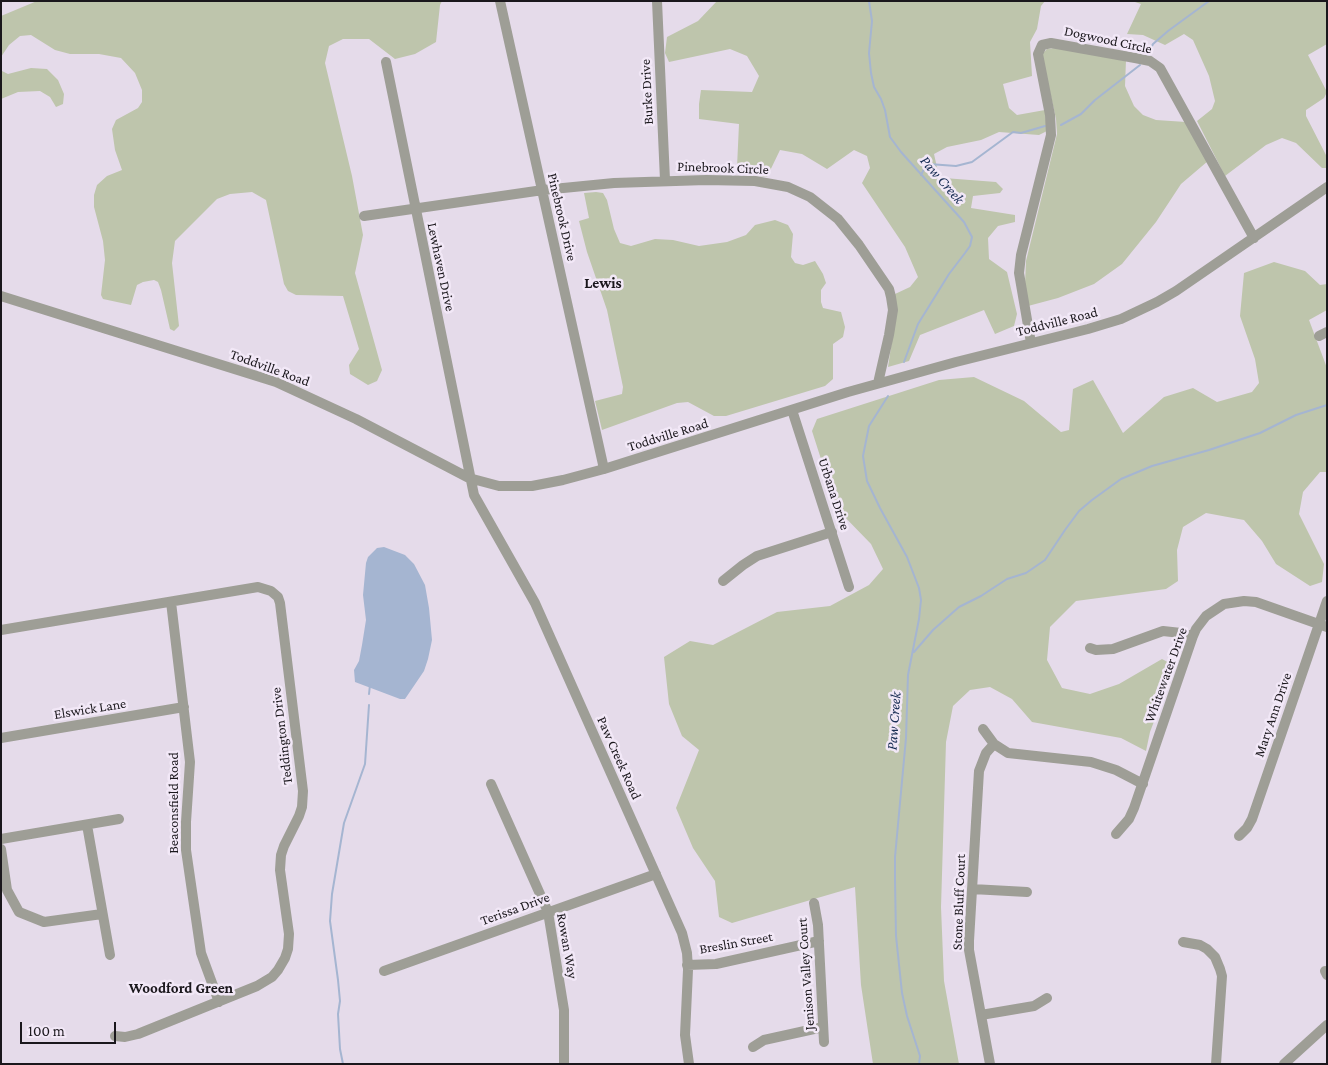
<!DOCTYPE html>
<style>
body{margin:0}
#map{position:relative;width:1328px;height:1065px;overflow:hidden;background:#e5dbea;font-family:"Crimson Pro",serif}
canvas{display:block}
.frame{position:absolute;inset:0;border:2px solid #1a171c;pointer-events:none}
.scale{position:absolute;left:20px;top:1022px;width:96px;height:22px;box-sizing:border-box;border:2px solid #1a171c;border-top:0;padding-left:6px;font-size:15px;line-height:18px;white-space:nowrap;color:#1a171c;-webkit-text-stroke:4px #f2e8f7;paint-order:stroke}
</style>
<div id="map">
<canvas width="1328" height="1065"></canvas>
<div class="frame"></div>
<div class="scale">100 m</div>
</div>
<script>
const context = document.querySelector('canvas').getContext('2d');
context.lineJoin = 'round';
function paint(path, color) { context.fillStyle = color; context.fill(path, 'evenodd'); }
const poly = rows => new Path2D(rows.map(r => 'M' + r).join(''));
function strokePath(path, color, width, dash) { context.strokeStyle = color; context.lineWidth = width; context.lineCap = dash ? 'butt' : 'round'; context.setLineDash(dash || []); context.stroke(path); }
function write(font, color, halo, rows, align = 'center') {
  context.font = font + ' "Crimson Pro",serif'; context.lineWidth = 5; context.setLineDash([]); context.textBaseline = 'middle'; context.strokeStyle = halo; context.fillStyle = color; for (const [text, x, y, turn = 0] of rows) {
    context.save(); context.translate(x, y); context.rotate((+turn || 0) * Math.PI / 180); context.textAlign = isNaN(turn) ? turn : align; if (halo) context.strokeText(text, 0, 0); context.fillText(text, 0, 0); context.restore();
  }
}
paint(poly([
 [37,1,442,1,440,5,436,42,415,54,395,59,369,39,343,39,329,46,325,63,352,176,363,235,355,273,382,370,377,381,368,385,350,374,349,365,359,349,343,296,296,295,288,291,284,284,266,200,252,192,230,194,217,199,175,241,172,263,179,326,174,331,170,329,161,290,158,282,154,280,143,282,137,285,131,305,103,299,101,295,105,260,103,241,94,207,94,195,97,185,107,176,122,170,115,150,112,129,116,120,138,108,142,102,142,90,135,73,121,58,99,54,70,54,55,50,31,35,20,36,9,45,1,57,1,16],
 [717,1,1045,1,1041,6,1037,29,1030,42,1032,76,1003,84,1009,108,1017,115,1045,110,1047,131,1039,135,999,132,981,140,947,147,934,154,938,172,944,178,996,182,1003,189,1000,193,973,196,971,208,1015,215,1015,222,998,226,988,238,989,259,1007,272,1017,314,1014,326,995,334,984,310,920,335,909,361,888,367,895,320,895,294,910,287,918,277,905,247,862,183,870,168,867,156,854,150,827,169,802,154,780,150,767,177,745,174,737,167,739,124,699,119,699,104,701,90,752,92,759,76,747,56,730,49,669,62,665,53,667,37,698,21],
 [1132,1,1327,1,1327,44,1308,55,1327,92,1324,98,1306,110,1306,116,1327,157,1327,168,1322,168,1296,143,1282,138,1266,145,1225,176,1197,121,1212,109,1215,101,1209,76,1193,40,1184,34,1165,45,1143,35,1127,34,1141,4],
 [1054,48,1126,60,1125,86,1134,106,1143,115,1156,120,1186,122,1208,161,1181,184,1156,222,1122,264,1094,284,1058,298,1028,306,1025,284,1026,261,1057,134,1056,119,1043,61,1043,53,1047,49],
 [1,64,2,71,8,74,31,68,47,69,58,80,64,94,63,104,56,107,50,97,40,91,18,92,1,99],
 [596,192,603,193,607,200,614,229,620,243,631,246,655,239,673,240,699,246,727,242,746,235,755,225,775,220,788,225,793,234,791,257,795,263,803,265,815,261,823,274,826,283,821,290,821,302,823,308,841,312,845,327,843,337,833,344,833,379,825,386,726,416,714,416,688,402,677,403,602,430,595,401,622,394,623,387,607,310,587,252,579,221,589,218,584,193],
 [1274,262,1305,271,1320,285,1327,284,1327,310,1309,320,1327,368,1327,472,1320,472,1303,492,1299,514,1324,564,1322,582,1310,586,1276,564,1262,541,1244,520,1206,513,1183,527,1177,550,1178,581,1166,589,1076,601,1050,627,1047,660,1062,688,1090,694,1119,684,1162,659,1175,666,1150,732,1146,751,1121,738,1032,722,1012,699,990,687,970,690,953,706,946,742,941,907,944,981,959,1064,873,1064,861,985,855,887,732,923,719,917,715,881,693,848,676,808,699,750,682,736,669,704,664,657,690,641,713,645,777,612,830,606,869,585,883,569,871,544,837,509,812,431,817,419,939,380,974,377,1024,401,1061,432,1069,430,1073,389,1093,380,1123,433,1164,397,1193,388,1217,402,1252,392,1259,383,1255,359,1240,316,1244,273]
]), '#bec5ac');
paint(poly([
 [384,547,405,555,414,564,425,585,429,608,432,640,428,659,424,671,405,699,400,699,355,682,354,670,359,661,362,645,366,620,363,595,366,563,368,557,377,548]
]), '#a5b5d1');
strokePath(poly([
 [869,1,872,21,869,53,871,73,874,87,881,99,885,110,890,137,901,152,964,222,972,237,970,246,965,253,949,274,918,324,904,362],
 [1147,56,1153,44,1168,31,1209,1],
 [1061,125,1081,114,1095,100,1140,65],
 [921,175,925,167,929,164,956,166,972,162,1013,132,1021,133,1045,126],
 [888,396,869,426,863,456,867,481,880,508,907,557,919,588,921,600,919,619,908,675,906,738,895,857,895,880,896,936,902,993,907,1016,920,1056,919,1064],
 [914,652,933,630,959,607,981,596,1007,579,1026,573,1045,560,1065,530,1079,511,1092,500,1121,479,1152,466,1209,450,1260,433,1296,415,1327,405],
 [369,694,370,685],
 [343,1064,340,1049,338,1014,340,1001,338,980,330,921,332,894,344,823,365,764,369,705]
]), '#a5b5d1', 2);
strokePath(poly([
 [500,1,604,469],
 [657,1,665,180],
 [386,62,474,495,535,603,682,933,687,953,688,970,685,1035,689,1064],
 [364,216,543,190,614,183,706,180,755,181,788,187,810,197,838,219,859,245,889,289,891,297,893,310,889,335,878,383],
 [1,296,276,382,356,419,469,478,499,486,532,486,563,480,604,469,848,392,956,362,1088,329,1121,319,1157,302,1176,291,1327,187],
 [1319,336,1327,332],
 [1031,343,1019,273,1021,255,1051,135,1050,115,1038,54,1042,45,1051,43,1135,58,1150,61,1160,68,1254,238],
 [792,410,849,587],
 [723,581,743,565,757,556,832,532],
 [171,602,190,762,186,822,186,850,201,953,219,1002],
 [1,630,258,587,271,591,278,597,280,603,303,791,302,807,299,816,284,846,281,855,280,870,289,934,288,949,285,958,278,970,272,977,257,986,138,1034,125,1037,115,1036],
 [1090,648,1096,650,1113,649,1163,631,1181,633,1193,636],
 [983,729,994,744,1008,753,1091,762,1116,770,1143,784],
 [1,738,184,707],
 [491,784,548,912,564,1010,564,1064],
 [87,825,110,955],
 [1116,834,1129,819,1134,808,1193,636,1196,629,1206,616,1224,604,1244,601,1256,602,1327,627],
 [1239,836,1247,828,1252,819,1327,601],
 [1,839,119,819],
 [1,849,7,890,19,912,44,922,102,914],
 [972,889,1027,892],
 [814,903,818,925,824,1042],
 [1183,942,1200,945,1207,949,1215,957,1220,969,1222,976,1216,1064],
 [687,965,716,964,819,941],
 [384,971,656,874],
 [1325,971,1327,975],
 [981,1015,1034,1006,1047,998],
 [753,1047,764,1040,823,1027],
 [990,1064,969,950,969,941,979,771,986,753,994,744],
 [1284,1064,1327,1025]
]), '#9e9e96', 10);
write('14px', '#1a171c', '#f2e8f7', [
 ["Dogwood Circle",1108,40,12],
 ["Burke Drive",647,92,-93],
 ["Pinebrook Circle",723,168,2],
 ["Pinebrook Drive",562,217,77],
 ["Lewhaven Drive",441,267,78],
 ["Toddville Road",1057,322,-14],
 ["Toddville Road",270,368,20],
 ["Toddville Road",668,435,-17],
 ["Urbana Drive",834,494,72],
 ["Whitewater Drive",1166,675,-70],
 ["Elswick Lane",90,709,-9],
 ["Mary Ann Drive",1273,715,-71],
 ["Teddington Drive",282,736,-97],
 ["Paw Creek Road",619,758,66],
 ["Beaconsfield Road",174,803,-90],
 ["Stone Bluff Court",959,902,-88],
 ["Terissa Drive",515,909,-20],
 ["Breslin Street",736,943,-10],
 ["Rowan Way",567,946,80],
 ["Jenison Valley Court",806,974,-94]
]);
write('italic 15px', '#192e54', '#f2e8f7', [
 ["Paw Creek",942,180,49],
 ["Paw Creek",894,721,-86]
]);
write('bold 15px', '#1a171c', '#f2e8f7', [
 ["Lewis",603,283],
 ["Woodford Green",181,988]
]);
</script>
